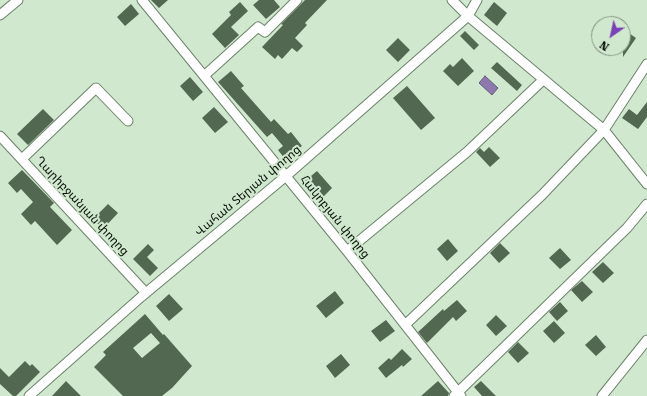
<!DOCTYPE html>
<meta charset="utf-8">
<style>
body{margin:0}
#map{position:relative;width:647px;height:396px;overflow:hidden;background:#d0e9ce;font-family:"Roboto Serif",serif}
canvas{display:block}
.north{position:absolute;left:591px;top:16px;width:40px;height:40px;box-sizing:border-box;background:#d0e9ce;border:1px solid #80927e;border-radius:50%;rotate:214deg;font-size:11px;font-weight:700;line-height:16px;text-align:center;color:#070f06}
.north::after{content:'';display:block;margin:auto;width:14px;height:18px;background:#7942b9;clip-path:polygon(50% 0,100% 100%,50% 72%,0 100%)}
</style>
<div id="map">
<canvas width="647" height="396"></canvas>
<div class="north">N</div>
</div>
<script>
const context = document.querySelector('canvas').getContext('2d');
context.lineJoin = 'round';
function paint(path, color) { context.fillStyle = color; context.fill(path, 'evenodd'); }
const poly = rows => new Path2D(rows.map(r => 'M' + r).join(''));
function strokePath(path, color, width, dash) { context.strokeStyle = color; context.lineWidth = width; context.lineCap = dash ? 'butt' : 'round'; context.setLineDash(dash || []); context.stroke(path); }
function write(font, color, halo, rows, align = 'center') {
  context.font = font + ' "Roboto Serif","Noto Sans Armenian",serif'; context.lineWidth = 4; context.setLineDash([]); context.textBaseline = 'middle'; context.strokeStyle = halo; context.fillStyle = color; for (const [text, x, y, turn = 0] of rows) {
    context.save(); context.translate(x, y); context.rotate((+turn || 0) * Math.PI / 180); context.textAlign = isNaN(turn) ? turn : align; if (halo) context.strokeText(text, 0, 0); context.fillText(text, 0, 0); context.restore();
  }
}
const water = poly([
 [485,76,498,88,492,95,479,83,485,76]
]);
paint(water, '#8d79ad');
strokePath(water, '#65597b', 1);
paint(poly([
 [151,0,168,0,159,8],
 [259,0,274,0,280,7,266,19,253,5],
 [305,0,327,0,305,23,307,25,295,38,303,46,297,52,292,48,282,59,278,55,275,59,262,47,283,25,281,24],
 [240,2,248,11,231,27,239,35,225,48,212,34,231,15,229,12],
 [494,2,507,13,497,26,484,15],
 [131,4,139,14,125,26,117,17],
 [623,29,636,38,623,57],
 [465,31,479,45,474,50,460,36],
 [398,38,410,50,398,62,386,50],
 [462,58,474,71,458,86,443,71,450,64,453,67],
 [497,62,522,85,517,91,491,68],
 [231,71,244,86,241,88,271,122,274,119,288,134,291,132,302,146,285,159,278,150,283,146,272,133,267,137,218,82],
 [190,77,203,92,193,101,180,86],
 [407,86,435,118,421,130,393,98],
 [647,102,647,117,638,129,622,118,629,109,637,115],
 [214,107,228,122,215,133,202,118],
 [43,109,54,120,28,145,17,134],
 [489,147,500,158,490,167,476,152,480,148,484,152],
 [22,170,54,203,50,207,72,230,57,245,35,221,31,225,21,214,33,202,21,189,17,193,8,183],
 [317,171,332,188,321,199,305,181],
 [108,204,118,213,103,229,93,219],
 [448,239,458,251,447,261,437,249],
 [500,243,510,253,499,263,490,253],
 [148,244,154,250,147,257,158,268,150,276,133,259],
 [560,248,571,260,560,269,549,258],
 [603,262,614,273,603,283,592,272],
 [582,281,593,292,582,302,571,290],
 [335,291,344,303,326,318,316,306],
 [169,294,183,309,169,321,156,306],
 [457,300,467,311,456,321,453,317,427,343,418,332,443,309,444,311],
 [560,302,568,311,557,321,549,312],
 [145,314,163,335,164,334,192,366,172,388,162,396,123,396,94,367,106,355,103,352],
 [151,333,160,343,142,358,133,348],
 [496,315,507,326,496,336,486,325],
 [386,320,395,331,380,342,371,331],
 [554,321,565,333,554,343,543,331],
 [596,335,606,347,596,356,585,345],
 [518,342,529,353,518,363,508,352],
 [402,349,412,359,403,367,402,365,386,378,378,368,389,358,391,360],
 [341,354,350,365,335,378,326,366],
 [25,361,30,366,32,364,40,372,16,396,13,396,0,384,0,368,9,377],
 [66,381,81,396,52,396],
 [438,381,449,393,448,396,421,396],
 [481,381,496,396,482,396,474,387]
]), '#536851');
const minor = poly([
 [142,0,347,251,461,396],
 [452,0,468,16,604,130,647,184],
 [0,15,18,0],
 [204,76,258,27,265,32,297,0],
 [0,136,146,293],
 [22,159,96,88,128,121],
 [347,251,467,152,543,80],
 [405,325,542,195,604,130,647,64],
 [29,396,141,297,286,176,468,16,477,0],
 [454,396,627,228,647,204],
 [602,396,647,340]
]);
strokePath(minor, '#6b8269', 11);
strokePath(minor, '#fff', 9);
write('12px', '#070f06', '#d0e9ce', [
 ["Վահան Տերյան փողոց",248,191,-40],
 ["Ղարիբջանյան փողոց",82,206,47],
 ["Հակոբյան փողոց",335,217,51]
]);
</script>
